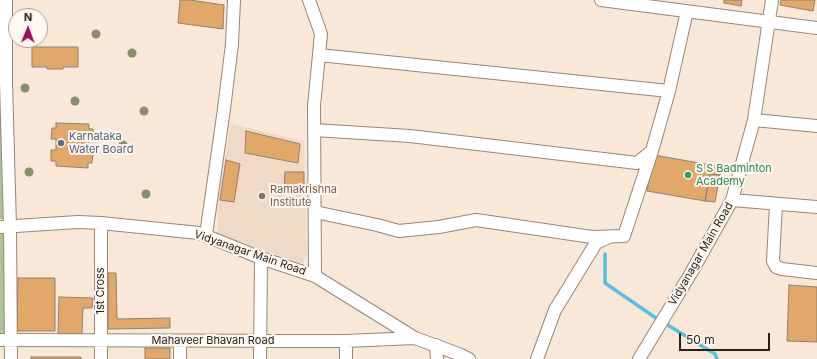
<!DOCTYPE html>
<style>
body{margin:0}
#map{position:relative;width:817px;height:359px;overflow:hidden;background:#f9e8d8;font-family:Inter,sans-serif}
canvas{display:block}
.north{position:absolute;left:8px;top:8px;width:40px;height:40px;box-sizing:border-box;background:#fef8f1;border:1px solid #a8a29b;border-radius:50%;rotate:1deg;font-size:11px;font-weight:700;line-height:16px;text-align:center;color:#27211b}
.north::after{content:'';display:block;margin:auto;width:14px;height:18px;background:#980f64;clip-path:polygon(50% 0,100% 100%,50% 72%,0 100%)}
.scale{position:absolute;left:679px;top:333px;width:91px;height:18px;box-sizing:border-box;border:2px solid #27211b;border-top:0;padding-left:5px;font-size:12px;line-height:14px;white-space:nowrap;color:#27211b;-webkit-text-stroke:3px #fef8f1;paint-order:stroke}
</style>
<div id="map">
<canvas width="817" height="359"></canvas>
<div class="north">N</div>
<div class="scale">50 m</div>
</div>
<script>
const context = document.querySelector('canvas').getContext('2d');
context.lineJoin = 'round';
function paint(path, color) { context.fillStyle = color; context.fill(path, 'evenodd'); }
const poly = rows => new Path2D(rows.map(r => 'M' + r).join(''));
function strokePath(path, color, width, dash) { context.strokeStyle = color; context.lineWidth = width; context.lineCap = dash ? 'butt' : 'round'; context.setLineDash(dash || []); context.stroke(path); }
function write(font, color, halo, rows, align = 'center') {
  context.font = font + ' Inter,sans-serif'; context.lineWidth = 4; context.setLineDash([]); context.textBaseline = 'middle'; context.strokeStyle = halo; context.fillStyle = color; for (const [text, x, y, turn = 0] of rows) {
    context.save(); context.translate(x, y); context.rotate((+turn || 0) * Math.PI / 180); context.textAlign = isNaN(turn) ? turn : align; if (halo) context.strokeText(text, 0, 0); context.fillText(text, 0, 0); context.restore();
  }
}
paint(poly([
 [231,124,304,141,307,253,303,264,217,234,218,199]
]), '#f0dac5');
paint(poly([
 [0,31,2,115,4,219,0,219],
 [0,231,4,232,5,335,0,335]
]), '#adc590');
strokePath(poly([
 [605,254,605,283,653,316,715,354,717,359]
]), '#56c0de', 3.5);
const building = poly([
 [180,0,190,0,224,5,223,29,178,23,180,0],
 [724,0,742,0,741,6,724,3,724,0],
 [781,0,815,0,813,11,780,5,781,0],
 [32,47,78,47,78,67,63,67,63,69,47,69,47,67,32,67,32,47],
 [56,123,89,124,89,129,93,129,94,140,89,140,88,153,93,153,92,163,88,163,88,168,56,166,56,161,51,161,51,150,56,150,56,139,51,139,52,128,56,128,56,123],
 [246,131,300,144,298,163,245,153,246,131],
 [654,155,722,167,720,175,710,174,705,201,647,191,654,155],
 [226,160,240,164,234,202,220,200,226,160],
 [285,172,304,172,304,193,284,190,285,172],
 [710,174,720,175,715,202,705,201,710,174],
 [108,273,116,273,117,319,170,318,170,328,108,329,108,273],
 [18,278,55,278,55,331,17,331,18,278],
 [789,285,817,287,817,342,787,341,789,285],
 [59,297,93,298,92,308,83,308,82,334,58,334,59,297],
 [145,348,170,348,170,359,145,359,145,348],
 [31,357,81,357,81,359,31,359,31,357]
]);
paint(building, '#e2a869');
strokePath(building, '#8f8172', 1);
const minor = poly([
 [6,0,6,82,10,227,11,359],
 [309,0,321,34,314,106,315,276],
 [601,0,817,28],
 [319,55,669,91,687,11],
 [754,120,817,126],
 [314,130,410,136,637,163,652,151,669,91],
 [732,200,817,207],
 [776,204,773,261,776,267,782,269,817,273],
 [315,212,377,225,399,231,439,227,476,220,592,237,624,236,652,151],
 [0,227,78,222,101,223,199,233,261,258,315,276,415,338,461,355,469,359],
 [206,235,224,109,232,44,234,0],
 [0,340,346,341,415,338],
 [346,341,346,359],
 [436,345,437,359],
 [101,359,101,223],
 [180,359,180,341],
 [260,359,261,258],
 [537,359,555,310,596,243,609,237],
 [639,359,691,273,732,200,754,120,772,0]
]);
strokePath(minor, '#958677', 14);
strokePath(minor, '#fff', 12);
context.fillStyle = '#8a8e69';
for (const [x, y] of [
 [96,34],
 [132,53],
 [25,88],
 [75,101],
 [144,111],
 [123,145],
 [29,172],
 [146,194]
]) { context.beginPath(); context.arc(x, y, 4.5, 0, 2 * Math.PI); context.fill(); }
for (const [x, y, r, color] of [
 [61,143,4,"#5c6f8a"],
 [688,175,4,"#2e9e5b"],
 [262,196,4,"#8d6e63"]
]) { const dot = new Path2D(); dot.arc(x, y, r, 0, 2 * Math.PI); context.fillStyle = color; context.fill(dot); strokePath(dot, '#fef8f1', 1.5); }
write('11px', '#4e5e75', '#fef8f1', [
 ["Karnataka",69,137],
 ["Water Board",69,150]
], 'left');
write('11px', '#27864d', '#fef8f1', [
 ["S S Badminton",696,169],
 ["Academy",696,182]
], 'left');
write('11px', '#785e54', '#fef8f1', [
 ["Ramakrishna",270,190],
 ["Institute",270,203]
], 'left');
write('11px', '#27211b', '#fef8f1', [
 ["Vidyanagar Main Road",250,253,19],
 ["Vidyanagar Main Road",701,254,-60],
 ["1st Cross",101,291,-90],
 ["Mahaveer Bhavan Road",213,341]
]);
</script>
